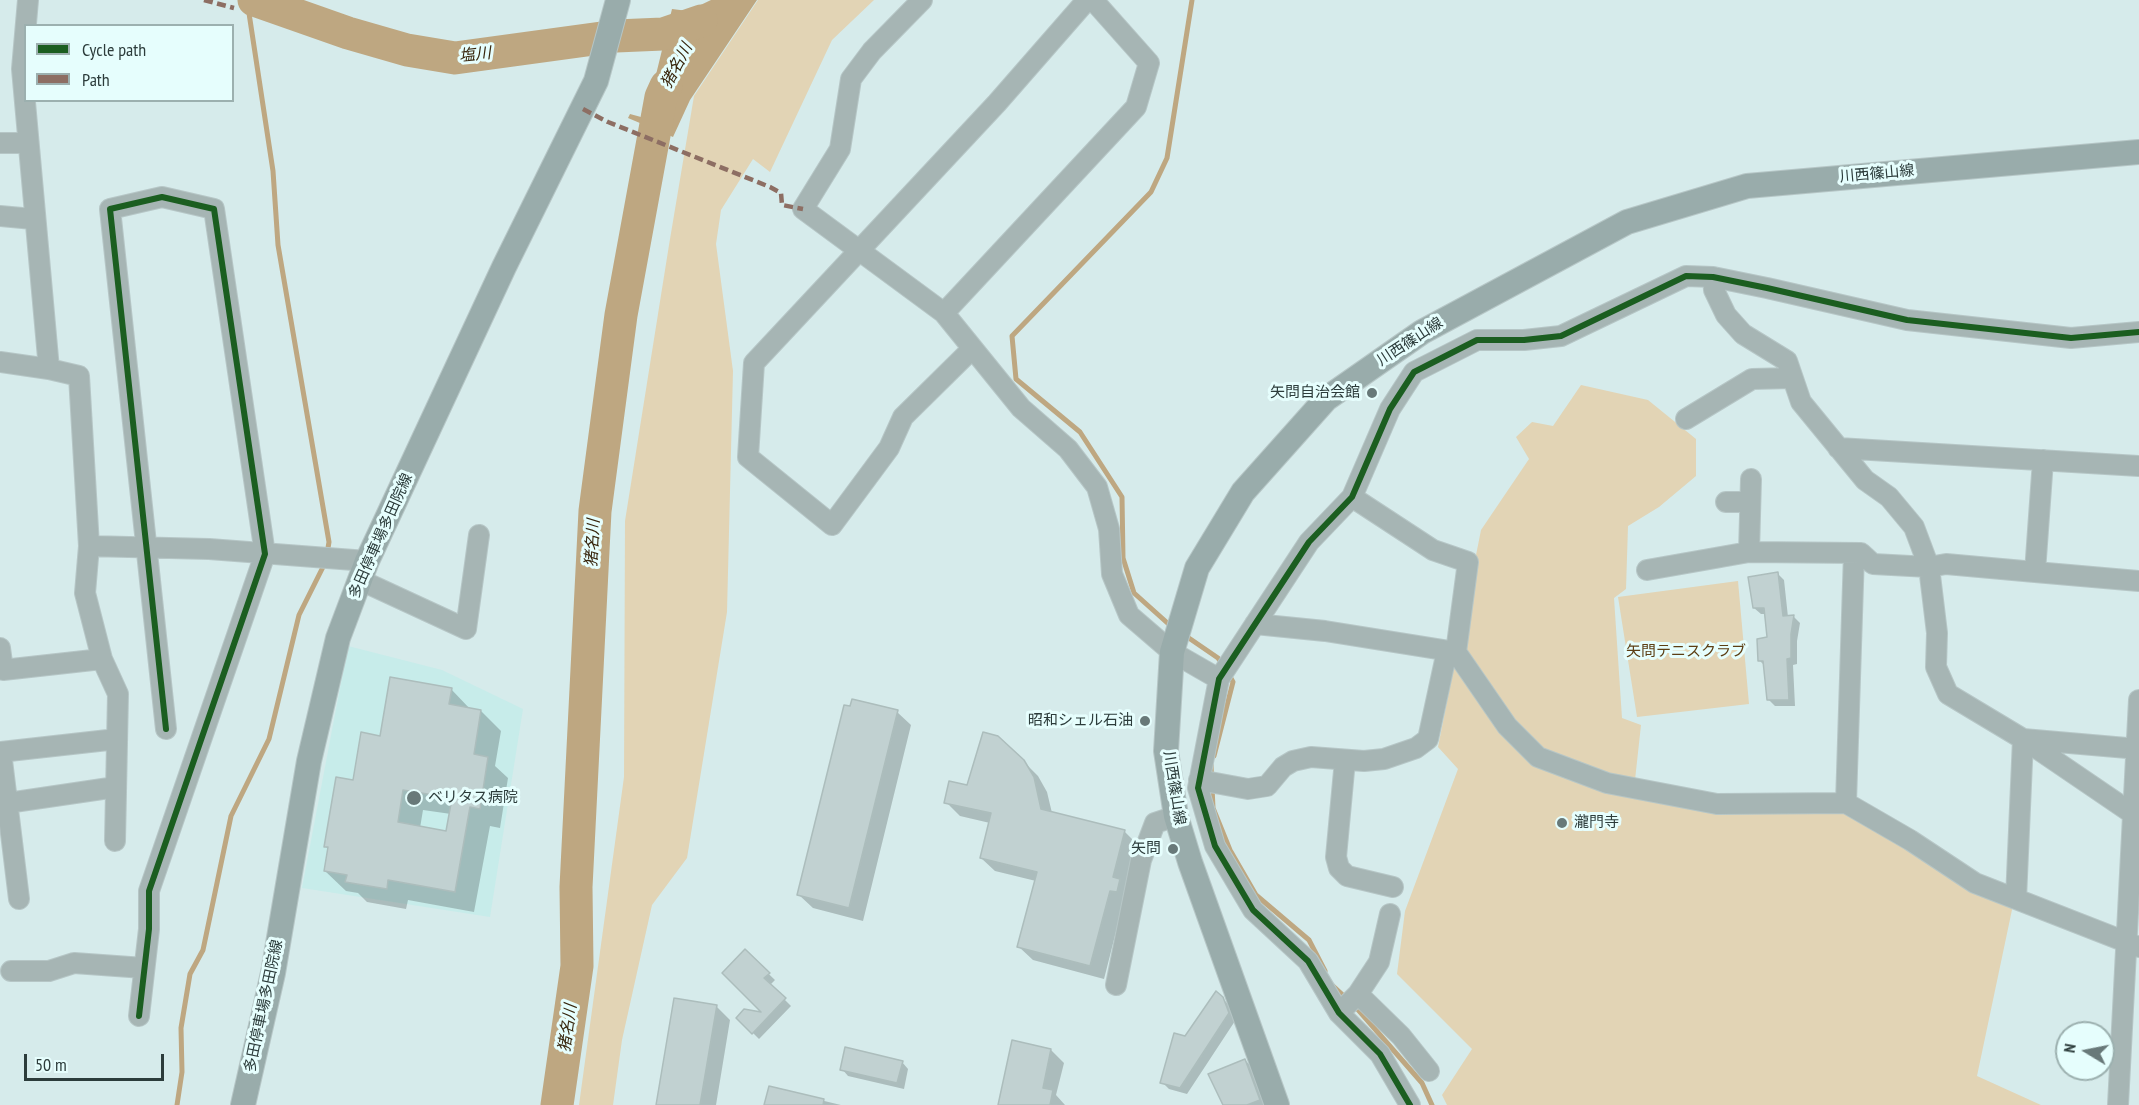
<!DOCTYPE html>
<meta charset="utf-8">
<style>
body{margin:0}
#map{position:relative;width:2139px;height:1105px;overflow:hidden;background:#d6ebeb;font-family:"PT Sans Narrow",sans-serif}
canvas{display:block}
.legend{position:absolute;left:24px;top:24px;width:210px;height:78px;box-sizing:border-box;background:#e6fefd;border:2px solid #9cb0af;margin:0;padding:8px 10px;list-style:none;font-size:18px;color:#2c3c3b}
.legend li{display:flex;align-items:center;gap:12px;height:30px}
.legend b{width:30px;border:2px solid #9cb0af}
.north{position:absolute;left:2055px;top:1021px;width:60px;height:60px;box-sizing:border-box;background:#e6fefd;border:2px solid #9cb0af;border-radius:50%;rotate:280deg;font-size:16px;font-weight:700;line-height:24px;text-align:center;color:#2c3c3b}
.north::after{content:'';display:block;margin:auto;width:21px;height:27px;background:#687979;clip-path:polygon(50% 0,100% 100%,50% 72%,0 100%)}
.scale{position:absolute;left:24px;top:1054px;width:140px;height:27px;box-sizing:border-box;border:3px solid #2c3c3b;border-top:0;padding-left:8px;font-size:18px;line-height:21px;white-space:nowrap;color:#2c3c3b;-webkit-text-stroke:4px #e6fefd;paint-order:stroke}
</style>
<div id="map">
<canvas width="2139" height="1105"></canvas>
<ul class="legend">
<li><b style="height:8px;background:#1b5e20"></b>Cycle path</li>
<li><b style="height:8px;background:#8d6e63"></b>Path</li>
</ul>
<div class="north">N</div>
<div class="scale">50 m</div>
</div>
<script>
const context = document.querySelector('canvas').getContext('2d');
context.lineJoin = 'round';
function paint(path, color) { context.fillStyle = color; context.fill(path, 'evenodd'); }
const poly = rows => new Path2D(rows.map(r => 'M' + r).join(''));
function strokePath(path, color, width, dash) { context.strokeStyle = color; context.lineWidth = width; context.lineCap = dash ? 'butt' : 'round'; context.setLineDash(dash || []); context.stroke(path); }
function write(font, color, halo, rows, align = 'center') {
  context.font = font + ' "PT Sans Narrow","Noto Sans JP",sans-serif'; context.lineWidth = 6; context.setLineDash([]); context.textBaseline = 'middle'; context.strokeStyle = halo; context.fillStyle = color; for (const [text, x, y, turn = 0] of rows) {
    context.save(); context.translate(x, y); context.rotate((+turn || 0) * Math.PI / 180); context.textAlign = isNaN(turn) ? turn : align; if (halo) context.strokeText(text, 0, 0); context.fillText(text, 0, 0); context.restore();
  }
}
paint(poly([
 [348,646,442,670,523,709,490,917,302,888]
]), '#c7ecea');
paint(poly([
 [758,0,874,0,832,40,770,172,753,159,721,210,716,244,733,371,727,612,687,858,652,905,622,1040,613,1105,579,1105,624,777,625,521,669,245,694,96],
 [1581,385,1648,400,1696,439,1696,476,1659,507,1628,526,1626,589,1614,598,1622,718,1641,725,1635,780,1675,803,1845,806,2013,905,1977,1076,2041,1105,1447,1105,1442,1095,1472,1049,1397,974,1405,911,1458,769,1438,747,1481,530,1529,459,1516,437,1532,422,1553,426],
 [1738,581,1749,704,1637,717,1618,597]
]), '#e2d4b5');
paint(poly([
 [711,0,757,0,690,100,673,137,628,118,630,114,641,117,647,90,652,91,672,9,688,11]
]), '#bea781');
paint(poly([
 [1777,573,1784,580,1788,617,1794,617,1800,623,1797,641,1797,664,1793,665,1795,706,1775,706,1768,699,1765,666,1760,661,1769,639,1766,614,1761,614,1754,608],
 [451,689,471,710,481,711,501,731,495,766,508,778,500,828,490,826,474,912,408,900,406,909,367,902,358,893,346,891,325,871,329,850,325,846,354,782,381,737],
 [423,810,451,814,447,833,420,828],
 [897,712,911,725,863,921,813,908,799,895],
 [1023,761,1038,776,1047,792,1052,813,1125,832,1138,845,1104,979,1033,960,1019,947,1036,881,995,871,981,858,990,823,960,816,946,802,968,786],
 [745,951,775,980,770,985,791,1006,759,1039,738,1018,765,1014],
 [1222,998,1229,1005,1235,1021,1187,1094,1169,1089,1162,1082,1186,1038],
 [716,1006,730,1020,716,1105,657,1105],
 [1013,1042,1051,1050,1064,1063,1056,1095,1065,1105,999,1105],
 [1245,1060,1255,1070,1267,1105,1225,1105],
 [902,1062,908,1069,904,1089,848,1076,842,1069],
 [770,1088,841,1105,766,1105]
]), '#0003');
strokePath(poly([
 [247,0,273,171,278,245,329,542,327,554],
 [1173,628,1134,593,1123,558,1122,497,1080,432,1016,379,1012,336,1151,192,1167,158,1192,0],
 [1183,634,1218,658,1223,665],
 [1214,756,1233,682,1228,673],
 [1211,765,1213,808,1230,850,1256,895,1309,940,1325,971],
 [1332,985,1347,999],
 [1354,1005,1422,1083,1432,1105],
 [177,1105,182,1072,181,1028,190,974,203,950,231,816,269,739,299,615,325,563]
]), '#bea781', 5);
strokePath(poly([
 [254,0,348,33,407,50,455,58,616,36,663,34,701,21],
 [557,1105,577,966,576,887,595,511,621,315,661,97,666,86]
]), '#bea781', 33);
const building = poly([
 [1778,572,1783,616,1794,615,1791,634,1791,658,1787,659,1789,700,1767,700,1763,661,1758,661,1757,639,1767,637,1764,608,1753,608,1748,577,1778,572],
 [390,677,452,688,449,704,481,710,474,754,488,757,480,809,470,807,455,892,388,880,387,889,345,882,347,875,324,871,328,847,324,847,336,777,353,780,361,732,380,736,390,677],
 [403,790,452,798,446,831,398,822,403,790],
 [852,699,898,710,849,908,797,895,844,705,850,706,852,699],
 [983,732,998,736,1024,760,1034,777,1041,809,1125,830,1113,877,1120,879,1117,892,1110,891,1090,966,1017,947,1037,872,980,858,991,813,944,803,949,781,967,785,983,732],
 [745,949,770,973,764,978,786,998,752,1034,736,1018,744,1009,761,1012,722,973,745,949],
 [1216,991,1223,997,1229,1013,1180,1088,1160,1083,1174,1033,1185,1036,1216,991],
 [674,998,717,1005,700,1105,656,1105,674,998],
 [1012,1040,1051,1049,1043,1088,1053,1090,1050,1105,998,1105,1012,1040],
 [845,1047,903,1061,897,1083,840,1070,845,1047],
 [1245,1059,1260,1100,1247,1105,1223,1105,1208,1074,1245,1059],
 [769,1086,824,1099,823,1105,764,1105,769,1086]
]);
paint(building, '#c1d1d1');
strokePath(building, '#acbdbc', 1.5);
const minor = poly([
 [28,0,22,69,49,369,79,376,89,546,85,593,102,659,118,694,115,841],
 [922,0,872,51,851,79,840,149,803,209,944,313,1021,408,1068,449,1097,487,1109,529,1112,574,1129,615,1172,652,1219,679],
 [0,143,27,143],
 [0,216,33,219],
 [1713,277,1714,290,1726,315,1743,334,1787,361,1801,402,1865,480,1889,497,1914,527,1929,567,1946,564,2035,572],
 [944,313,1136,107,1149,63,1093,0],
 [972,349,903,417,889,448,832,525,748,457,754,363,997,103,1087,0],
 [0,362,49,369],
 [1686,419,1752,379,1792,378],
 [1838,448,2139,466],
 [2043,460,2035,572,2139,581],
 [1352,497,1433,550,1468,562,1456,652,1507,726,1538,757,1607,783,1717,804,1846,803,1910,840,1975,883,2016,899],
 [1726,502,1750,502],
 [89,546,209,549,367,561],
 [1749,552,1751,479],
 [1721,557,1647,570,1749,552,1861,553,1873,564,1929,567,1937,633,1936,667,1948,694,2023,739,2139,818],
 [360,580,466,629,479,535],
 [1255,624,1325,631,1456,652],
 [0,648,3,670,102,659],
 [2139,749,2023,739,2016,899,2139,947],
 [0,752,117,739],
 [1,752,19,899],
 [1345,760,1336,857,1339,868,1347,876,1393,887],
 [1199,780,1248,789,1267,786,1283,767,1293,761,1311,757,1364,761,1384,759,1416,748,1428,739,1447,651],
 [1846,803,1854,553],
 [0,804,116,787],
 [11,971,49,971,74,963,144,968],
 [1116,985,1141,860,1155,823,1176,816],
 [1358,994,1401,1036,1429,1071],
 [1339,1013,1358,994,1379,962,1390,914],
 [139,1016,149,929,149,891,265,554,214,209,162,197,110,209,166,729],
 [1410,1105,1380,1054,1339,1013,1308,961,1253,910,1215,846,1198,788,1219,679,1309,542,1352,497,1390,409,1414,372,1477,340,1524,340,1561,336,1686,276,1713,277,1767,288,1907,320,2071,338,2139,332],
 [2118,1105,2139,700]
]);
const major = poly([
 [243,1105,273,973,309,761,338,638,367,561,504,267,596,81,618,0],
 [1277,1105,1190,862,1176,816,1166,751,1172,652,1197,568,1243,492,1326,399,1422,332,1627,222,1747,186,2139,152]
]);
strokePath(minor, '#b6c6c6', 22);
strokePath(major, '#b6c6c6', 26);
strokePath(minor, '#a6b5b4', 20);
strokePath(major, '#99acab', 24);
strokePath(poly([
 [204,0,234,8],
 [583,109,608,122,770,187,781,193,782,205,803,209]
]), '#8d6e63', 4.5, [9, 4.5]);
strokePath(poly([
 [139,1016,149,929,149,891,265,554,214,209,162,197,110,209,166,729],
 [1410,1105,1380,1054,1339,1013,1308,961,1253,910,1215,846,1198,788,1219,679,1309,542,1352,497,1390,409,1414,372,1477,340,1524,340,1561,336,1686,276,1713,277,1767,288,1907,320,2071,338,2139,332]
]), '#1b5e20', 6);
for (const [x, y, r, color] of [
 [1372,393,6,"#687979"],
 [1145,721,6,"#687979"],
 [414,798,8,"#687979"],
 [1562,823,6,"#687979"],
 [1173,849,6,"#687979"]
]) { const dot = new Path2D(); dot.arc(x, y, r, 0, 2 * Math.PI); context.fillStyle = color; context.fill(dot); strokePath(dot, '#e6fefd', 2); }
write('15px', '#2c3c3b', '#e6fefd', [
 ["川西篠山線",1877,174,-5],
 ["川西篠山線",1410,342,-33],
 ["多田停車場多田院線",381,536,-66],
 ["川西篠山線",1174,788,81],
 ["多田停車場多田院線",264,1006,-78]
]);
write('15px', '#2c3c3b', '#e6fefd', [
 ["矢問自治会館",1360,393],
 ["昭和シェル石油",1133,721],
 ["ベリタス病院",428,798,"left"],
 ["瀧門寺",1574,823,"left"],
 ["矢問",1161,849]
], 'right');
write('15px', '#5c3e13', '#e6fefd', [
 ["矢問テニスクラブ",1686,652]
]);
write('italic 16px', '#37250c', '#e6fefd', [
 ["塩川",475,55,-6],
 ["猪名川",677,66,-62],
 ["猪名川",593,543,-87],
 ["猪名川",568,1028,-82]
]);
</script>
